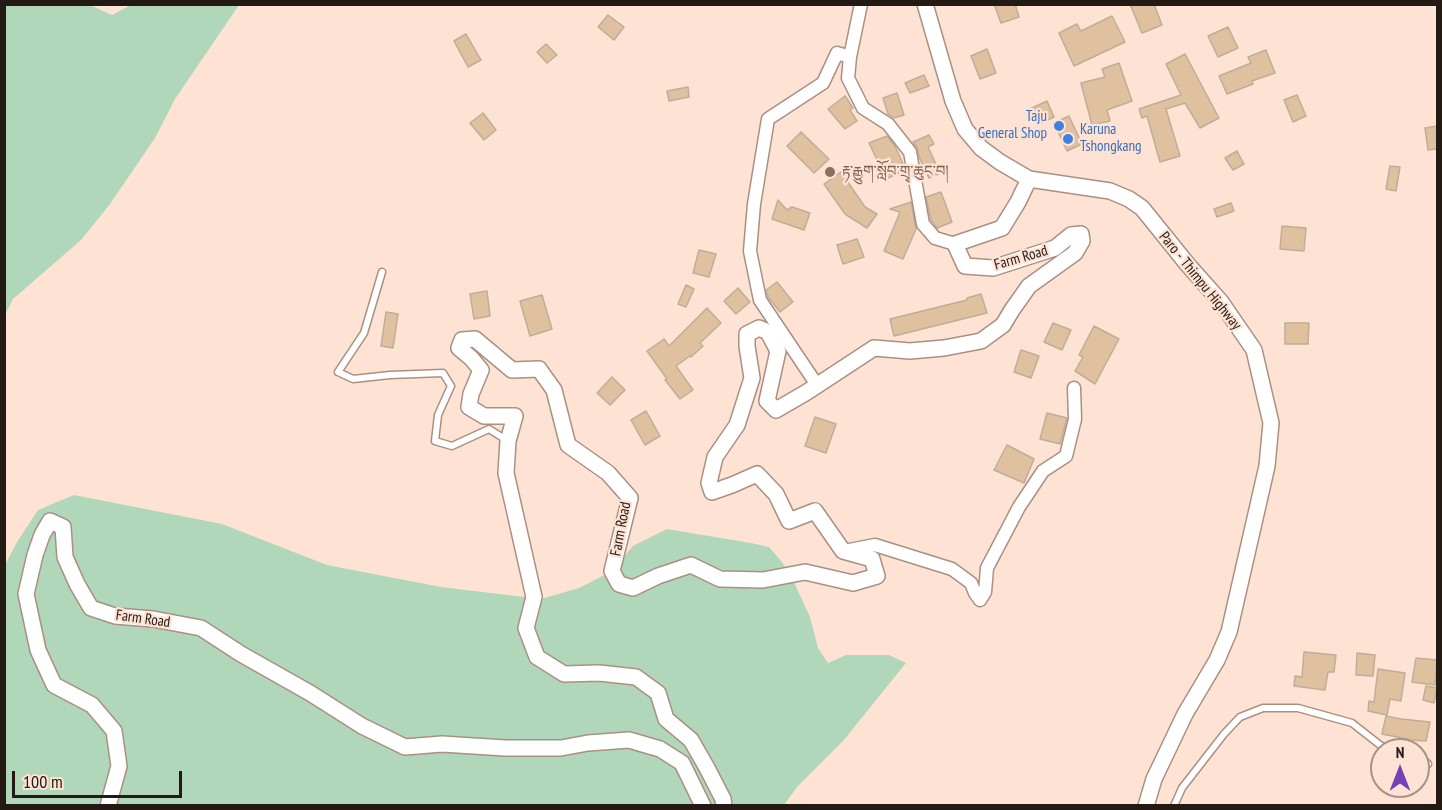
<!DOCTYPE html>
<meta charset="utf-8">
<style>
body{margin:0}
#map{position:relative;width:1442px;height:810px;overflow:hidden;background:#fee3d4;font-family:"PT Sans Narrow",sans-serif}
canvas{display:block}
.frame{position:absolute;inset:0;border:6px solid #231a14;pointer-events:none}
.north{position:absolute;left:1370px;top:738px;width:60px;height:60px;box-sizing:border-box;background:#fee3d4;border:2px solid #a69387;border-radius:50%;rotate:0deg;font-size:16px;font-weight:700;line-height:24px;text-align:center;color:#231a14}
.north::after{content:'';display:block;margin:auto;width:21px;height:27px;background:#7640b7;clip-path:polygon(50% 0,100% 100%,50% 72%,0 100%)}
.scale{position:absolute;left:12px;top:771px;width:170px;height:27px;box-sizing:border-box;border:3px solid #231a14;border-top:0;padding-left:8px;font-size:18px;line-height:21px;white-space:nowrap;color:#231a14;-webkit-text-stroke:4px #fee3d4;paint-order:stroke}
</style>
<div id="map">
<canvas width="1442" height="810"></canvas>
<div class="frame"></div>
<div class="north">N</div>
<div class="scale">100 m</div>
</div>
<script>
const context = document.querySelector('canvas').getContext('2d');
context.lineJoin = 'round';
function paint(path, color) { context.fillStyle = color; context.fill(path, 'evenodd'); }
const poly = rows => new Path2D(rows.map(r => 'M' + r).join(''));
function strokePath(path, color, width, dash) { context.strokeStyle = color; context.lineWidth = width; context.lineCap = dash ? 'butt' : 'round'; context.setLineDash(dash || []); context.stroke(path); }
function write(font, color, halo, rows, align = 'center') {
  context.font = font + ' "PT Sans Narrow","Noto Serif Tibetan",sans-serif'; context.lineWidth = 4.5; context.setLineDash([]); context.textBaseline = 'middle'; context.strokeStyle = halo; context.fillStyle = color; for (const [text, x, y, turn = 0] of rows) {
    context.save(); context.translate(x, y); context.rotate((+turn || 0) * Math.PI / 180); context.textAlign = isNaN(turn) ? turn : align; if (halo) context.strokeText(text, 0, 0); context.fillText(text, 0, 0); context.restore();
  }
}
paint(poly([
 [5,4,90,5,112,15,131,5,239,5,175,99,155,138,110,204,81,240,13,299,5,315],
 [74,495,222,524,327,565,441,587,541,599,579,588,612,571,633,546,667,529,751,543,769,547,782,562,792,578,810,617,818,648,828,663,846,655,889,655,906,663,843,741,797,787,784,805,5,805,4,567,17,542,38,510]
]), '#b1d7bb');
const building = poly([
 [994,4,1015,4,1019,17,1001,23,994,4],
 [1130,4,1154,4,1162,25,1142,33,1130,4],
 [608,15,624,27,614,40,598,27,608,15],
 [1112,16,1125,42,1074,66,1059,33,1077,24,1081,31,1112,16],
 [1228,27,1238,48,1218,57,1208,36,1228,27],
 [466,34,481,60,468,67,454,41,466,34],
 [546,44,557,55,547,63,537,52,546,44],
 [987,49,996,73,980,79,971,56,987,49],
 [1266,50,1275,73,1252,81,1253,84,1227,94,1219,76,1251,63,1248,57,1266,50],
 [1185,54,1219,118,1200,128,1185,103,1166,109,1180,156,1160,162,1147,116,1142,118,1139,109,1181,95,1166,64,1185,54],
 [1119,63,1132,101,1107,110,1110,121,1092,125,1081,83,1105,77,1102,69,1119,63],
 [924,75,929,86,910,93,905,83,924,75],
 [688,87,689,97,669,101,667,91,688,87],
 [897,93,904,115,894,118,888,114,883,98,897,93],
 [1297,95,1306,116,1293,122,1284,100,1297,95],
 [845,96,853,108,850,110,857,121,845,129,828,109,845,96],
 [1047,101,1054,117,1037,125,1030,109,1047,101],
 [483,113,496,130,484,140,470,123,483,113],
 [1069,116,1082,144,1067,151,1054,123,1069,116],
 [1437,126,1437,149,1428,150,1425,128,1437,126],
 [801,132,829,159,814,173,787,146,801,132],
 [929,135,934,144,928,147,940,173,929,178,919,157,917,147,913,142,929,135],
 [887,136,895,146,904,166,905,170,886,179,869,143,887,136],
 [1237,151,1244,164,1233,170,1225,158,1237,151],
 [1390,166,1400,167,1396,191,1386,189,1390,166],
 [841,172,865,207,877,214,867,228,845,214,824,184,841,172],
 [941,192,952,222,937,228,931,220,926,197,941,192],
 [778,200,787,210,792,207,810,213,804,230,772,219,778,200],
 [911,202,916,229,903,259,884,251,900,212,890,209,911,202],
 [1231,203,1234,211,1217,217,1214,209,1231,203],
 [1282,226,1306,228,1304,251,1280,249,1282,226],
 [857,239,864,257,843,264,837,245,857,239],
 [699,250,716,254,709,277,693,273,699,250],
 [777,282,793,302,780,312,768,297,766,290,777,282],
 [686,285,694,289,686,307,678,304,686,285],
 [738,288,750,302,736,314,724,301,738,288],
 [487,291,490,316,474,319,470,294,487,291],
 [981,294,987,313,894,336,890,319,967,300,967,298,981,294],
 [542,295,552,329,530,336,520,301,542,295],
 [707,308,721,323,700,343,703,346,691,357,690,356,676,366,693,390,680,399,665,380,667,379,647,351,664,339,669,346,707,308],
 [386,312,398,314,393,348,381,346,386,312],
 [1053,323,1071,330,1062,350,1044,342,1053,323],
 [1285,323,1309,323,1308,344,1285,344,1285,323],
 [1094,326,1119,339,1095,384,1075,371,1083,357,1079,355,1094,326],
 [1021,350,1039,356,1031,378,1014,372,1021,350],
 [612,377,625,390,610,405,597,393,612,377],
 [646,411,660,436,645,445,631,420,646,411],
 [1047,413,1067,418,1060,444,1040,439,1047,413],
 [815,417,836,424,826,453,805,446,815,417],
 [1007,445,1034,459,1024,483,994,470,1007,445],
 [1304,652,1336,655,1334,672,1328,672,1325,690,1294,686,1295,676,1302,677,1304,652],
 [1357,653,1375,655,1373,676,1356,675,1357,653],
 [1416,658,1437,660,1435,685,1412,682,1416,658],
 [1378,669,1405,673,1401,701,1390,699,1387,715,1368,711,1369,701,1374,702,1378,669],
 [1426,686,1437,688,1434,703,1423,700,1426,686],
 [1386,716,1401,719,1430,722,1426,741,1408,740,1408,739,1382,734,1386,716]
]);
paint(building, '#e0c19f');
strokePath(building, '#bfad98', 1.5);
const service = poly([
 [382,272,364,333,338,372,353,379,390,375,443,373,451,386,438,415,435,441,452,446,489,429,508,441],
 [1418,758,1421,758,1428,764],
 [1174,806,1182,788,1224,734,1240,717,1263,708,1298,708,1352,723,1380,745,1390,750]
]);
const minor = poly([
 [861,4,850,57,848,78,863,108,888,124,910,152,923,224,935,238,955,244],
 [817,385,760,300,750,251,754,204,768,119,823,83,837,53,850,57],
 [844,551,875,545,952,569,971,583,975,593,980,600,985,592,987,568,1019,507,1043,471,1066,456,1075,419,1074,388]
]);
const tertiary = poly([
 [925,4,953,101,965,129,981,148,1000,162,1029,179,1110,191,1129,199,1142,208,1188,265,1221,302,1254,350,1271,423,1267,466,1229,632,1217,660,1185,714,1154,779,1146,806],
 [108,806,119,766,114,731,92,705,54,685,38,650,26,594,35,555,42,535,50,521,63,527,65,557,77,584,91,608,115,616,153,619,201,628,241,654,310,693,362,726,405,747,442,744,505,748,561,748,588,743,629,740,660,749,682,763,703,806],
 [724,806,723,799,707,768,691,740,666,719,658,693,636,677,599,673,564,674,537,657,526,628,534,597,506,473,508,441,515,416,484,416,469,407,471,394,481,370,471,358,459,348,462,340,475,339,512,370,539,369,554,390,568,445,608,473,630,498,612,571,619,584,633,588,658,576,691,565,720,579,763,580,805,572,853,583,877,576,872,559,843,551,815,511,789,521,776,494,757,474,732,485,712,492,709,483,715,457,737,425,752,378,747,346,747,334,759,328,768,332,778,351,767,401,776,410,807,392,874,348,910,351,944,348,981,341,1003,325,1012,310,1029,286,1075,253,1082,241,1081,234,1071,235,1055,248,993,268,965,266,955,244,1002,228,1018,202,1029,179]
]);
strokePath(service, '#a99082', 9);
strokePath(minor, '#a99082', 15);
strokePath(tertiary, '#a99082', 18);
strokePath(service, '#fff', 6);
strokePath(minor, '#fff', 12);
strokePath(tertiary, '#fff', 15);
for (const [x, y, r, color] of [
 [1059,126,6,"#3f7fe0"],
 [1068,139,6,"#3f7fe0"],
 [830,172,6,"#8d6e63"]
]) { const dot = new Path2D(); dot.arc(x, y, r, 0, 2 * Math.PI); context.fillStyle = color; context.fill(dot); strokePath(dot, '#fee3d4', 2); }
write('15px', '#366cbe', '#fee3d4', [
 ["Taju",1047,117],
 ["General Shop",1047,134],
 ["Karuna",1080,130,"left"],
 ["Tshongkang",1080,147,"left"]
], 'right');
write('15px', '#785e54', '#fee3d4', [
 ["རྟ་རྒྱུག་སློབ་གྲྭ་ཆུང་བ།",842,172]
], 'left');
write('15px', '#231a14', '#fee3d4', [
 ["Farm Road",1021,258,-16],
 ["Paro - Thimpu Highway",1200,281,51],
 ["Farm Road",621,529,-79],
 ["Farm Road",143,619,8]
]);
</script>
